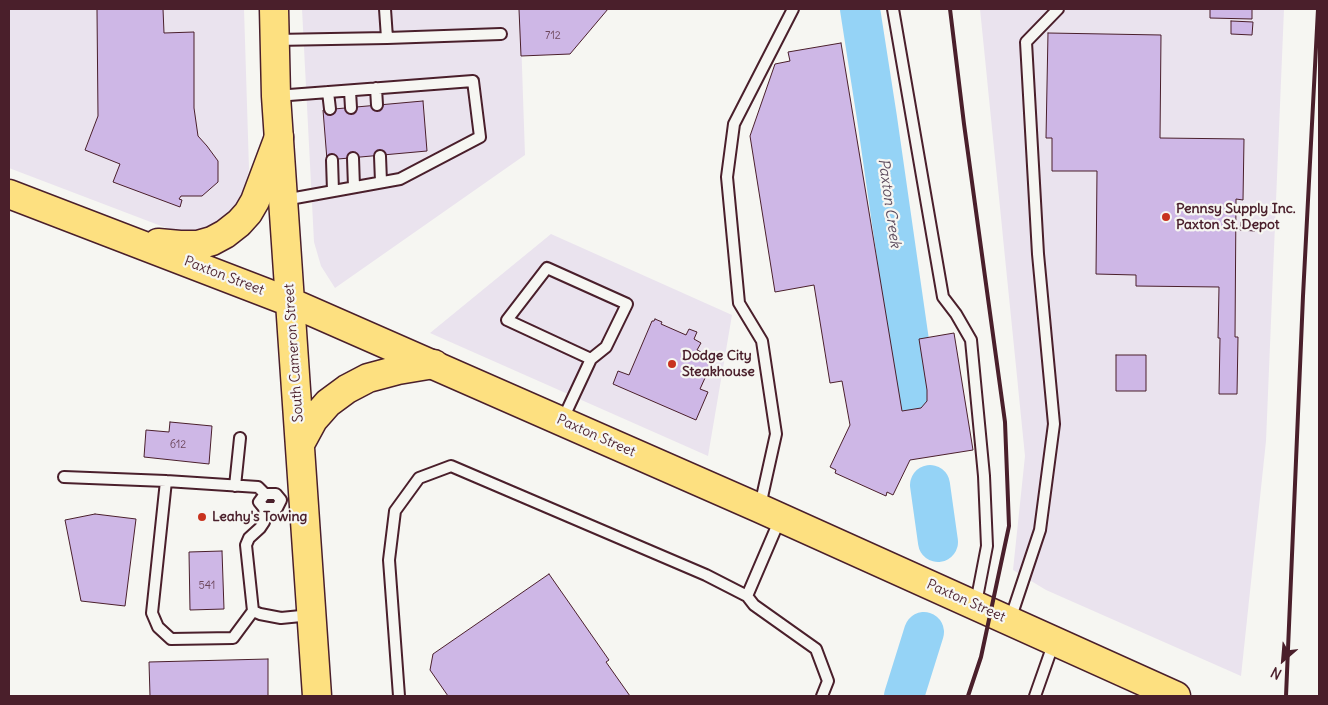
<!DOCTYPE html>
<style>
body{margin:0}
#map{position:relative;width:1328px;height:705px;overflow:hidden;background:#f6f6f2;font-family:Delius,sans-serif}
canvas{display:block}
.frame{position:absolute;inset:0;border:10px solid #4a1f2b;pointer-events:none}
.north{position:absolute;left:1258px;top:635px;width:50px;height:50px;-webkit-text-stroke:4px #f6f6f2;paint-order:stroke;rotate:207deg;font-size:14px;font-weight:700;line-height:20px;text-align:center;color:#4a1f2b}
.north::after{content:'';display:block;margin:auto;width:18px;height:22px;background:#4a1f2b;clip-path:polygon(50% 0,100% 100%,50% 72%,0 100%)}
</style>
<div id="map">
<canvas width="1328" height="705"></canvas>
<div class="frame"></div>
<div class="north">N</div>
</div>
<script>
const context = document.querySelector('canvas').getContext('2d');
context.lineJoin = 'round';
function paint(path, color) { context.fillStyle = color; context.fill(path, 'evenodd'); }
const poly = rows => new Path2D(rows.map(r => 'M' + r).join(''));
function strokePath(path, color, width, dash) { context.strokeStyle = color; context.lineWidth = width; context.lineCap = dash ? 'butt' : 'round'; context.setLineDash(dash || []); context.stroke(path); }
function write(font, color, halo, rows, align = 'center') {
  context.font = font + ' Delius,sans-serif'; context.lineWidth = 4.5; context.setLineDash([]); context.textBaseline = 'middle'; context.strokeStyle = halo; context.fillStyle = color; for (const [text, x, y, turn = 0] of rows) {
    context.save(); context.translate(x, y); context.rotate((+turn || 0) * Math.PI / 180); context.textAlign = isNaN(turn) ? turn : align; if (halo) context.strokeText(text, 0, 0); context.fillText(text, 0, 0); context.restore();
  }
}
paint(poly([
 [9,9,244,9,249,169,243,196,232,213,215,225,194,232,169,229,9,168],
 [302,9,520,9,525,155,335,288,321,266,314,242],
 [980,9,1284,9,1266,441,1241,676,1046,590,1013,570,1025,456],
 [551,234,732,315,708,456,430,333]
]), '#eae3ee');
strokePath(poly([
 [860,9,877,118,917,397],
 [930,485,938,542],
 [904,696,924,632]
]), '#95d3f6', 40);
const building = poly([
 [97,9,163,9,164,33,194,32,194,108,198,136,207,146,218,161,218,182,202,196,181,196,179,199,182,200,180,207,113,182,120,164,85,150,98,116,97,9],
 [519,9,608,9,570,54,521,56,519,9],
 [1210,9,1252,9,1252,19,1210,18,1210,9],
 [1231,21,1253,22,1252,35,1231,34,1231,21],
 [1048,33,1161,35,1160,138,1244,139,1243,200,1236,199,1235,337,1238,337,1237,394,1219,394,1220,338,1218,338,1219,287,1136,286,1136,275,1096,274,1097,171,1052,171,1052,138,1046,138,1048,33],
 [841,43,902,411,921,408,927,401,927,390,919,339,954,333,973,450,910,460,893,495,887,492,886,496,835,473,836,470,830,467,850,425,842,381,830,383,814,285,775,292,750,136,775,64,790,61,788,52,841,43],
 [423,101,427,151,327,160,323,110,423,101],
 [1241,222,1255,223,1255,231,1240,230,1241,222],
 [655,319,662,322,661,324,686,335,689,329,697,332,694,339,701,343,697,350,714,358,700,389,708,392,696,420,613,384,618,371,629,375,652,321,654,321,655,319],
 [1116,355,1146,355,1146,391,1116,391,1116,355],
 [170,422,212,426,209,464,144,457,146,430,169,432,170,422],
 [95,514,136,519,125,606,81,601,65,520,95,514],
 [222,551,224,609,190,610,189,552,222,551],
 [549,574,609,660,606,662,630,696,448,696,430,670,433,654,549,574],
 [268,659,268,696,150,696,149,662,268,659]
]);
paint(building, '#ceb7e6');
strokePath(building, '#4a1f2b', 1);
const lane = poly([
 [893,9,943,297,956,314,971,340,984,476,987,546,976,603],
 [387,38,501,34],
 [275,40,387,38,385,9],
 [376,88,377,105],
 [350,91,351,108],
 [328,92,330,109],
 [276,96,473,81,480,137,400,179,284,200],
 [380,156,381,182],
 [353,158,354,187],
 [332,160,333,191],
 [562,421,591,359,606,347,627,304,547,268,507,320,591,359],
 [64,477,166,481,258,487,265,494,276,494,281,500],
 [166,481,152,613,158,627,171,639,233,638,253,611],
 [235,486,240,438],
 [265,494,259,502,264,508,265,516,264,522,260,528,249,538,246,545,253,611,260,614,281,618,311,615],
 [760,506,776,434,762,341,739,303,727,177,734,124,793,9],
 [264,508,277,508,281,500],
 [780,519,747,596,754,605,816,649,828,681,822,696],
 [1010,620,1040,530,1054,424,1038,254,1026,42,1058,9],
 [399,696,389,560,395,511,419,478,451,466,706,575,747,596],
 [1035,696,1054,642]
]);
const primary = poly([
 [274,9,276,96,290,302,759,508,1176,696]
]);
const highway = poly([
 [9,194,290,302,317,696],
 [158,243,180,245,198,245,212,241,225,234,239,223,248,213,255,201,279,137],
 [300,444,313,420,328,403,347,389,368,378,398,370,434,364]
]);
strokePath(lane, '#4a1f2b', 14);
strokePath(primary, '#4a1f2b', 31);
strokePath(highway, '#4a1f2b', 31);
strokePath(lane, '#f6f6f2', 10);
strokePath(primary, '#fde080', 28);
strokePath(highway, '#fde080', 28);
strokePath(poly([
 [950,9,964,124,1005,422,1009,526,981,657,968,696],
 [1286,696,1303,296,1318,9]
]), '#4a1f2b', 4);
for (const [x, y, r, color] of [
 [1166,217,5,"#c8321e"],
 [672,364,5,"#c8321e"],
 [202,517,5,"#c8321e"]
]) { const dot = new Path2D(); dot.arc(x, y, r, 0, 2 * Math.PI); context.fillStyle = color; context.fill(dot); strokePath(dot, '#f6f6f2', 2); }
write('11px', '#6b455a', null, [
 ["712",553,36],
 ["612",178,445],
 ["541",207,586]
]);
write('bold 14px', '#4a1f2b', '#f6f6f2', [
 ["Pennsy Supply Inc.",1176,209],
 ["Paxton St. Depot",1176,225],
 ["Dodge City",682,356],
 ["Steakhouse",682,372],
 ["Leahy's Towing",212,517]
], 'left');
write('14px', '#4a1f2b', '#f6f6f2', [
 ["Paxton Street",224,276,21],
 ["South Cameron Street",294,353,-94],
 ["Paxton Street",596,436,24],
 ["Paxton Street",966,601,24]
]);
write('italic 15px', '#5d4c5e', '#f6f6f2', [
 ["Paxton Creek",889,203,82]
]);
</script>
